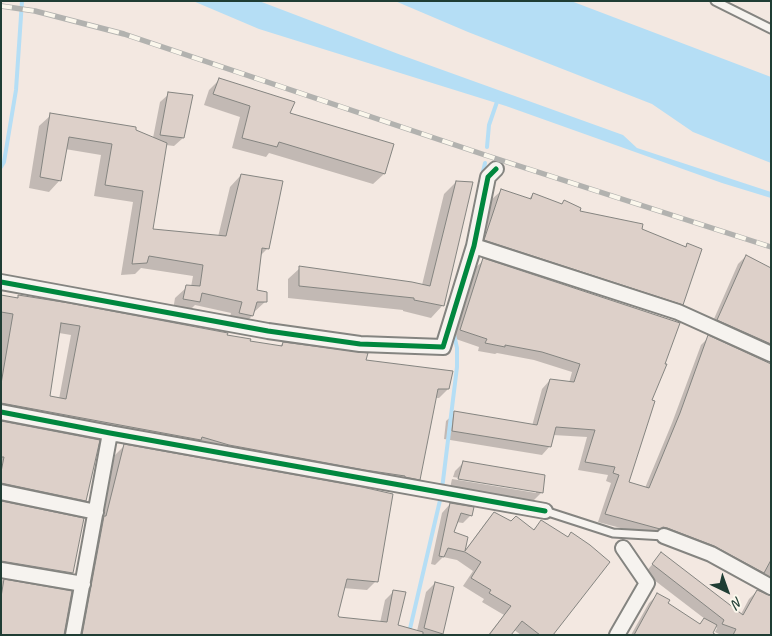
<!DOCTYPE html>
<style>
body{margin:0}
#map{position:relative;width:772px;height:636px;overflow:hidden;background:#f3e8e1;font-family:Caveat,sans-serif}
canvas{display:block}
.frame{position:absolute;inset:0;border:2px solid #1f3d34;pointer-events:none}
.north{position:absolute;left:702px;top:566px;width:50px;height:50px;-webkit-text-stroke:4px #fbf7ec;paint-order:stroke;rotate:138deg;font-size:14px;font-weight:700;line-height:20px;text-align:center;color:#1f3d34}
.north::after{content:'';display:block;margin:auto;width:18px;height:22px;background:#1f3d34;clip-path:polygon(50% 0,100% 100%,50% 72%,0 100%)}
</style>
<div id="map">
<canvas width="772" height="636"></canvas>
<div class="frame"></div>
<div class="north">N</div>
</div>
<script>
const context = document.querySelector('canvas').getContext('2d');
context.lineJoin = 'round';
function paint(path, color) { context.fillStyle = color; context.fill(path, 'evenodd'); }
const poly = rows => new Path2D(rows.map(r => 'M' + r).join(''));
function strokePath(path, color, width, dash) { context.strokeStyle = color; context.lineWidth = width; context.lineCap = dash ? 'butt' : 'round'; context.setLineDash(dash || []); context.stroke(path); }
paint(poly([
 [193,1,259,1,401,55,623,135,637,148,771,192,771,198,722,183,506,106,259,29],
 [395,1,571,1,771,77,771,163,693,132,652,104,468,32]
]), '#b5def5');
paint(poly([
 [219,80,289,113,392,145,384,174,373,184,269,153,266,157,232,148,240,117,204,105,209,90],
 [169,94,183,138,174,146,166,145,152,230,218,237,230,187,241,175,268,248,260,256,255,291,266,301,253,313,252,316,241,327,228,324,231,313,195,305,187,313,173,310,175,298,187,287,191,287,193,276,141,268,135,274,121,275,133,202,94,196,101,155,65,149,60,180,49,192,29,188,39,126,51,115,134,131,153,138,160,102],
 [456,182,471,184,442,306,431,318,403,311,403,310,288,298,288,279,300,268,422,285,444,194],
 [501,191,528,200,533,194,561,205,564,202,578,212,640,230,684,248,687,245,682,304,673,313,476,249,492,199],
 [746,256,771,270,771,356,710,328,738,264],
 [484,260,650,400,627,483,645,488,672,423,701,345,709,337,771,366,771,591,706,554,651,536,598,522,611,483,606,481,608,475,578,470,587,437,553,435,550,446,542,455,444,439,446,421,455,413,532,426,542,389,550,380,569,383,572,372,534,360,497,353,495,354,478,351,479,347,453,338,475,268],
 [1,296,16,299,19,296,226,336,249,342,279,347,283,343,365,361,448,389,439,398,435,398,419,479,410,488,1,414],
 [59,333,71,335,59,399,48,397],
 [1,422,85,500,76,509,1,494,1,484,80,501,80,498,1,482],
 [124,446,376,581,367,590,343,588,337,615,338,619,380,623,385,600,394,591,397,626,417,631,426,592,435,583,442,633,440,635,75,635,98,523,115,455],
 [464,462,542,492,533,501,450,488,452,479,536,493,536,490,453,477,455,471],
 [1,502,72,573,62,582,1,571],
 [450,504,471,515,463,523,456,522,452,533,467,538,464,552,486,522,494,513,511,523,533,530,541,522,552,635,521,635,513,629,509,635,488,635,504,615,482,602,484,599,463,586,473,571,457,560,443,557,435,565,431,564,442,513],
 [661,554,741,614,749,599,757,591,771,635,721,635,715,632,717,628,715,626,710,635,631,635,649,603,658,594,666,603,699,625,705,619,645,573],
 [1,580,71,592,1,635]
]), '#0003');
strokePath(poly([
 [487,147,489,125,498,99],
 [1,167,4,162,16,90,22,1],
 [482,176,485,163],
 [442,489,457,367,457,348,453,330],
 [409,633,441,496]
]), '#b5def5', 4);
const building = poly([
 [219,78,295,102,290,113,394,144,385,174,279,142,277,147,242,138,250,106,213,94,219,78],
 [168,92,193,95,184,138,160,135,168,92],
 [50,113,136,127,136,130,167,143,153,229,226,236,241,174,283,181,269,249,262,248,257,290,267,292,267,302,257,302,253,316,239,313,242,302,202,293,200,302,183,299,186,285,200,286,203,265,149,256,147,263,132,264,143,191,105,185,112,144,69,137,61,181,40,177,50,113],
 [456,181,473,182,444,306,414,300,414,298,299,286,299,266,412,282,430,286,456,181],
 [501,189,531,199,533,193,562,204,564,200,581,208,580,211,643,224,642,229,686,247,687,243,702,249,683,305,484,240,501,189],
 [746,255,771,268,771,344,717,320,746,255],
 [483,258,680,323,665,364,667,364,652,400,655,401,629,482,649,488,680,413,708,335,771,364,771,560,764,573,714,546,667,528,663,527,660,529,605,514,619,475,613,473,615,467,585,462,595,430,556,427,551,447,452,431,454,411,537,425,550,379,574,382,580,364,542,352,505,345,505,347,485,343,487,339,460,330,483,258],
 [1,295,18,298,18,295,69,303,228,333,227,335,251,339,250,341,282,346,283,342,368,353,366,360,453,371,449,389,438,389,420,480,405,477,405,476,365,470,229,445,202,437,201,440,1,403,1,384,13,314,1,312,1,295],
 [61,323,80,326,66,399,50,396,61,323],
 [1,421,100,440,86,501,1,483,1,472,4,457,1,457,1,421],
 [124,444,362,487,393,494,378,582,347,579,338,615,339,617,387,622,393,590,406,592,398,625,423,632,423,635,82,635,104,516,106,516,124,444],
 [463,461,545,475,543,493,458,479,463,461],
 [1,501,84,518,73,573,1,561,1,501],
 [450,503,474,507,472,516,461,513,454,532,468,537,465,551,494,512,511,521,516,516,534,530,541,520,568,537,571,532,590,545,610,562,553,635,540,635,522,621,511,635,489,635,511,606,489,593,491,590,471,578,481,562,465,552,448,548,444,557,439,556,450,503],
 [661,552,743,615,757,590,771,596,771,635,733,635,736,629,722,624,724,620,652,564,661,552],
 [4,579,72,591,64,635,1,635,1,597,4,579],
 [435,582,454,587,443,634,424,628,435,582],
 [657,593,670,600,668,603,700,624,704,618,717,625,713,633,716,635,634,635,657,593]
]);
paint(building, '#ddd0c9');
strokePath(building, '#848480', 1);
const lane = poly([
 [715,1,771,29],
 [545,511,613,533,664,536]
]);
const street = poly([
 [474,246,678,312,771,354],
 [1,282,268,331,360,344,443,347,474,246,488,177,496,169],
 [1,412,110,433,545,511],
 [1,492,96,512],
 [664,536,711,554,771,587],
 [1,570,83,584],
 [73,635,110,433],
 [617,635,647,583,623,548]
]);
strokePath(lane, '#848480', 11);
strokePath(street, '#848480', 18);
strokePath(lane, '#f6f3ef', 7);
strokePath(street, '#f6f3ef', 14);
const rail = poly([
 [1,6,35,11,124,34,485,155,771,247]
]);
strokePath(rail, '#b2b2af', 5.5);
strokePath(rail, '#fbf7ec', 4, [11]);
strokePath(poly([
 [1,282,268,331,360,344,443,347,474,246,488,177,496,169],
 [1,412,110,433,545,511]
]), '#00873e', 5);
</script>
